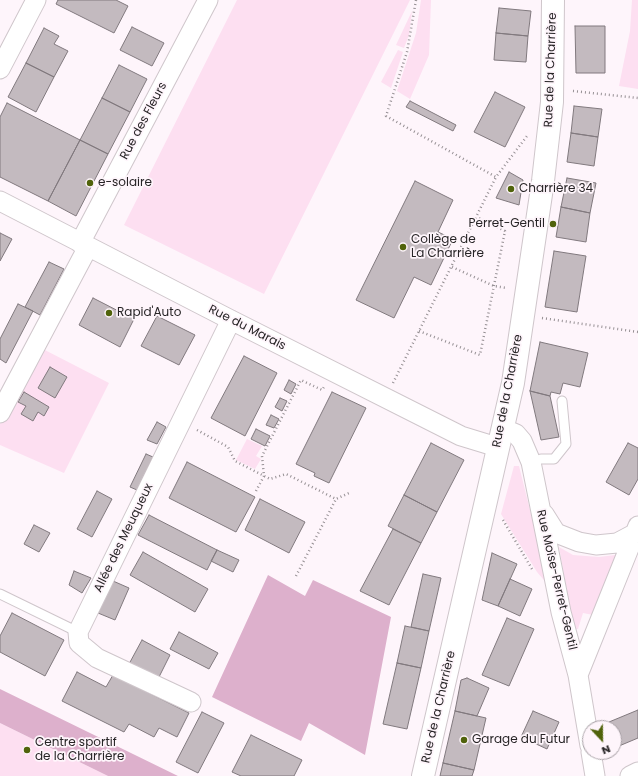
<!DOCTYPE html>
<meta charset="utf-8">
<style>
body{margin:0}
#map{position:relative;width:638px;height:776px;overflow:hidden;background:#fef5fb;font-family:Poppins,sans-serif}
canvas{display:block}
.north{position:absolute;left:582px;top:720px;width:40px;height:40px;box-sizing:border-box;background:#fef5fb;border:1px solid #a8a1a6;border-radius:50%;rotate:158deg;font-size:11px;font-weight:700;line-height:16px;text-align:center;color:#272426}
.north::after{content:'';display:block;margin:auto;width:14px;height:18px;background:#50630b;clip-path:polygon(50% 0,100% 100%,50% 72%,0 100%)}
</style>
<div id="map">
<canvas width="638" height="776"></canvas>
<div class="north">N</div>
</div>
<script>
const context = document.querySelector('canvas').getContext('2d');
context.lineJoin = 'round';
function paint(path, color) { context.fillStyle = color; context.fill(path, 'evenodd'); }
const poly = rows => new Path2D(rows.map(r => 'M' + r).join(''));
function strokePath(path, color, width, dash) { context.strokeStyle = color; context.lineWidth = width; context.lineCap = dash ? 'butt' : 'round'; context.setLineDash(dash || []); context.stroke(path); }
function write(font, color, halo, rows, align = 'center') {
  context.font = font + ' Poppins,sans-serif'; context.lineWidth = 3.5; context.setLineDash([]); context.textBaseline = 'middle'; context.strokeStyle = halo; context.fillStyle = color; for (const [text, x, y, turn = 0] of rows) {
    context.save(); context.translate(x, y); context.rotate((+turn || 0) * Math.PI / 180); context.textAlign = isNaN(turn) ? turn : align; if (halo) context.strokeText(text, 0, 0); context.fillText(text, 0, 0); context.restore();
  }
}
paint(poly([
 [237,0,410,0,264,294,124,225],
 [421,0,431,0,429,55,410,99,397,91,416,33],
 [632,0,638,0,638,89,619,86,630,31],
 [412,11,409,35,404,48,396,45],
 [398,50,403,52,391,88,381,82],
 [41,348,109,383,64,473,0,445,0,424],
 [247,439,262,446,256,456,261,459,255,469,236,460],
 [514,466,519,466,549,586,537,572,501,514],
 [559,547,573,555,599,557,615,555,616,563,593,615,583,613,578,629,574,629],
 [0,723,108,776,0,776]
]), '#fddff1');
paint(poly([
 [268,575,305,596,313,580,391,617,365,755,309,723,301,741,212,697],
 [0,689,178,776,108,776,0,723]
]), '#ddb0cc');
const building = poly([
 [58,0,116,0,128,6,114,33,56,4,58,0],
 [499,8,531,11,528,36,496,33,499,8],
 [575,26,605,26,605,73,576,73,575,26],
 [132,27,164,43,152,66,120,50,132,27],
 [44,28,59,36,54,44,68,51,54,77,26,63,44,28],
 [496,33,528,36,526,62,494,60,496,33],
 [26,63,54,77,36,112,8,97,26,63],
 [119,65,147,79,130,112,102,98,119,65],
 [495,92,525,107,505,147,474,132,495,92],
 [102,98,130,112,108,154,80,140,102,98],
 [410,101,456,125,453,131,406,107,410,101],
 [7,103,80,140,48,201,0,177,0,117,7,103],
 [574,106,602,109,598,137,571,133,574,106],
 [571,133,598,137,594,166,567,162,571,133],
 [80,140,108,154,76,216,48,201,80,140],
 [509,172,523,180,519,205,496,198,509,172],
 [567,178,596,183,590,213,561,207,567,178],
 [415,181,453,200,438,232,453,239,431,285,414,277,394,318,356,300,415,181],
 [561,207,590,213,586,242,556,237,561,207],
 [0,233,12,239,0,261,0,233],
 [554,251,586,256,577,312,545,307,554,251],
 [49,262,64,269,40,315,25,307,49,262],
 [93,298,134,319,120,347,79,325,93,298],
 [18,304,33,311,6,363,0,359,0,339,18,304],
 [157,316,195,335,179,365,141,346,157,316],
 [540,342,588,353,580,387,563,383,560,394,551,392,550,396,530,391,540,342],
 [244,356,277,373,245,436,211,418,244,356],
 [50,367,67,377,55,398,38,388,50,367],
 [289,380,296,384,291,394,284,390,289,380],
 [530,391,550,396,559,437,541,440,530,391],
 [24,392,49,407,44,416,38,412,33,421,21,414,26,406,18,402,24,392],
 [332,392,366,408,329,483,314,476,315,473,296,464,332,392],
 [280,398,287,401,282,411,275,407,280,398],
 [271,415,279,419,274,428,266,425,271,415],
 [157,422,166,427,157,444,147,440,157,422],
 [256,429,270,436,265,446,251,439,256,429],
 [431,443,464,460,437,512,404,495,431,443],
 [628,443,638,448,638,479,629,495,606,482,628,443],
 [146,454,153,457,137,490,130,487,146,454],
 [187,462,255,497,236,532,169,498,187,462],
 [97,491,112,499,92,537,77,529,97,491],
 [404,495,437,512,421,543,388,526,404,495],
 [260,499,305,522,289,553,245,530,260,499],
 [149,515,217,550,207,570,138,535,149,515],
 [34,525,50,533,39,552,24,544,34,525],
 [393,529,421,543,389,605,360,591,393,529],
 [217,550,239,560,233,572,211,561,217,550],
 [143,552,208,589,195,612,130,575,143,552],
 [492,553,517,564,498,606,482,600,492,553],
 [74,571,91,578,82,593,69,585,74,571],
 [423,574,441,578,429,631,411,627,423,574],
 [510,579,532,589,520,616,498,606,510,579],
 [113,581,129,588,115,620,98,613,113,581],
 [12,613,64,640,45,676,0,652,0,636,12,613],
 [507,618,534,629,509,686,482,675,507,618],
 [405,626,429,631,421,668,397,663,405,626],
 [179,632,218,653,209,669,170,649,179,632],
 [142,640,170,655,158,679,129,664,142,640],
 [397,663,421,668,407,729,383,724,397,663],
 [77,672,106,687,113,675,189,713,177,737,159,728,154,737,129,724,124,732,62,701,77,672],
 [467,678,489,688,477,716,455,711,461,680,467,678],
 [638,710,638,738,619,746,614,734,614,728,611,728,609,722,638,710],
 [455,711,486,718,474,770,443,763,455,711],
 [533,711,559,722,547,749,521,737,533,711],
 [202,712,224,723,198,773,176,762,202,712],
 [251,735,302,760,294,776,241,776,232,772,251,735],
 [443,763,474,770,472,776,440,776,443,763]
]);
paint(building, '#c3babf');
strokePath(building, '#81797e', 1);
const service = poly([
 [531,462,541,459,554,459,566,444,562,401],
 [0,594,78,632]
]);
const minor = poly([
 [0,69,36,0],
 [0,201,231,320,461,436,497,447],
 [80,243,208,0],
 [0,413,88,247],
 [502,428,516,434,522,441,531,462,561,612,578,675,590,746],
 [544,514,556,533,579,542,596,545,617,543,634,534],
 [578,675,638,526],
 [191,702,97,658,79,643,78,632,231,320],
 [591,752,595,776],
 [630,776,638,772]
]);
const secondary = poly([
 [423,776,513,383,543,181,552,102,553,0]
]);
strokePath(service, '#cfc6cb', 11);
strokePath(minor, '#cfc6cb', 21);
strokePath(secondary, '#cfc6cb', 24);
strokePath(poly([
 [416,0,407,52,386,116,496,177,527,136],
 [573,91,638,98],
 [452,267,494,286,507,288],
 [542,318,638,332],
 [419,331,480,355,505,231,477,217],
 [393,383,496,177],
 [197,430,228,447,235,461,270,479,286,474,336,499,349,493],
 [256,491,264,476,262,456,301,380,322,390,324,387],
 [503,520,532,569],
 [296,576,336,499]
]), '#969094', 2.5, [1, 3]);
strokePath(service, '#fff', 9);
strokePath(minor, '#fff', 19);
strokePath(secondary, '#fff', 22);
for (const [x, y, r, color] of [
 [90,183,4,"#50630b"],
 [511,189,4,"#50630b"],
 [553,224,4,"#50630b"],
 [403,247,4,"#50630b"],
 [109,313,4,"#50630b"],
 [464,740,4,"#50630b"],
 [27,750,4,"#50630b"]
]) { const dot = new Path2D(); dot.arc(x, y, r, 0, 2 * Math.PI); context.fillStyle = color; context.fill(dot); strokePath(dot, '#fef5fb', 1.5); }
write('12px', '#272426', '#fef5fb', [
 ["Rue de la Charrière",551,70,-88],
 ["Rue des Fleurs",144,121,-62],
 ["Rue du Marais",247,328,27],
 ["Rue de la Charrière",508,391,-79],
 ["Allée des Meuqueux",124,538,-64],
 ["Rue Moïse-Perret-Gentil",556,580,77],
 ["Rue de la Charrière",439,707,-77]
]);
write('12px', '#272426', '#fef5fb', [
 ["e-solaire",98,183],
 ["Charrière 34",519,189],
 ["Perret-Gentil",545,224,"right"],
 ["Collège de",411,240],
 ["La Charrière",411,254],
 ["Rapid'Auto",117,313],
 ["Garage du Futur",472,740],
 ["Centre sportif",35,743],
 ["de la Charrière",35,757]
], 'left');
</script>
